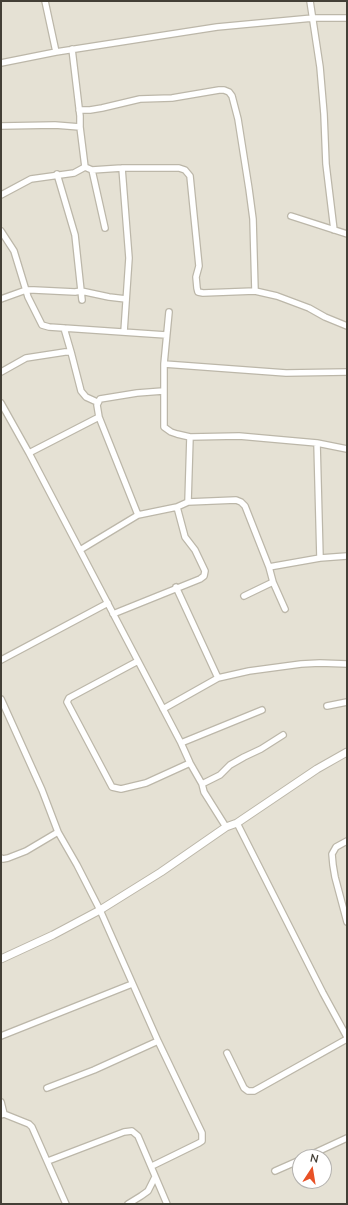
<!DOCTYPE html>
<style>
body{margin:0}
#map{position:relative;width:348px;height:1205px;overflow:hidden;background:#f1efe6;font-family:Mulish,sans-serif}
canvas{display:block}
.frame{position:absolute;inset:0;border:2px solid #433f36;pointer-events:none}
.north{position:absolute;left:292px;top:1149px;width:40px;height:40px;box-sizing:border-box;background:#fff;border:1px solid #b4b2af;border-radius:50%;rotate:12deg;font-size:11px;font-weight:700;line-height:16px;text-align:center;color:#433f36}
.north::after{content:'';display:block;margin:auto;width:14px;height:18px;background:#e85126;clip-path:polygon(50% 0,100% 100%,50% 72%,0 100%)}
</style>
<div id="map">
<canvas width="348" height="1205"></canvas>
<div class="frame"></div>
<div class="north">N</div>
</div>
<script>
const context = document.querySelector('canvas').getContext('2d');
context.lineJoin = 'round';
function paint(path, color) { context.fillStyle = color; context.fill(path, 'evenodd'); }
const poly = rows => new Path2D(rows.map(r => 'M' + r).join(''));
function strokePath(path, color, width, dash) { context.strokeStyle = color; context.lineWidth = width; context.lineCap = dash ? 'butt' : 'round'; context.setLineDash(dash || []); context.stroke(path); }
paint(poly([
 [1,1,347,1,347,1204,1,1204],
 [300,1157,324,1157,324,1181,300,1181]
]), '#e5e1d4');
const minor = poly([
 [45,1,56,52],
 [310,1,320,67,324,114,326,164,334,230],
 [72,49,80,116,80,127,85,167],
 [1,63,56,52,217,27,313,18,347,18],
 [79,110,90,110,102,108,140,99,172,98,219,90,224,90,229,92,232,96,238,119,249,189,253,219,255,291],
 [1,126,55,125,80,127],
 [122,168,129,258,124,332],
 [92,170,105,228],
 [57,174,75,235,82,300],
 [1,195,31,179,74,173,85,167,92,170,122,168,179,168,185,170,190,176,199,266,196,277,197,288,198,292,203,293,255,291,277,296,309,308,325,317,347,326],
 [291,216,347,234],
 [1,231,14,251,28,297,42,325,49,327,166,335],
 [1,299,26,290,34,290,75,292,81,291,109,297,126,299],
 [169,312,164,364,164,427,171,432,177,434,190,437,239,436,317,443,347,449],
 [71,352,81,391,86,397,97,402],
 [164,364,286,373,347,372],
 [1,372,26,358,65,352,71,352,64,328],
 [1,403,29,453,138,661,181,743,190,763,202,784,204,792,226,827],
 [317,443,320,558],
 [29,453,99,417],
 [188,502,190,437],
 [138,515,99,417,97,405,100,399,137,393,163,391],
 [80,550,138,515,177,507,188,502,236,500,241,502,245,506,269,567,273,582,285,609],
 [269,567,320,558,347,556],
 [176,587,218,678],
 [244,596,273,582],
 [113,614,200,579,204,576,205,571,195,550,185,537,177,507],
 [1,660,108,603],
 [138,661,69,698,67,702,112,787,121,789,146,783,190,763],
 [1,699,42,790,58,832,77,865,100,910,158,1041,202,1133,202,1141,199,1143,152,1166],
 [327,706,347,702],
 [163,709,218,678,249,671,301,664,320,663,347,664],
 [181,743,262,710],
 [202,784,220,775,230,765,244,757,261,749,283,735],
 [237,823,323,993,347,1037],
 [347,841,336,847,332,854,333,865,335,877,347,922],
 [1,858,3,859,8,858,26,851,58,832],
 [1,1036,132,984],
 [227,1053,244,1088,248,1091,254,1091,347,1039],
 [47,1088,94,1070,158,1041],
 [1,1102,4,1114],
 [1,1115,4,1114,29,1124,32,1127,66,1204],
 [306,1157,347,1138],
 [48,1161,124,1132,132,1131,138,1136,167,1204],
 [275,1171,300,1160],
 [128,1204,141,1196,148,1191,155,1177]
]);
const tertiary = poly([
 [1,959,53,935,100,910,161,872,226,827,237,823,317,769,347,752]
]);
strokePath(minor, '#bcb7a9', 8);
strokePath(tertiary, '#bcb7a9', 9);
strokePath(minor, '#fff', 5.5);
strokePath(tertiary, '#fff', 7);
</script>
